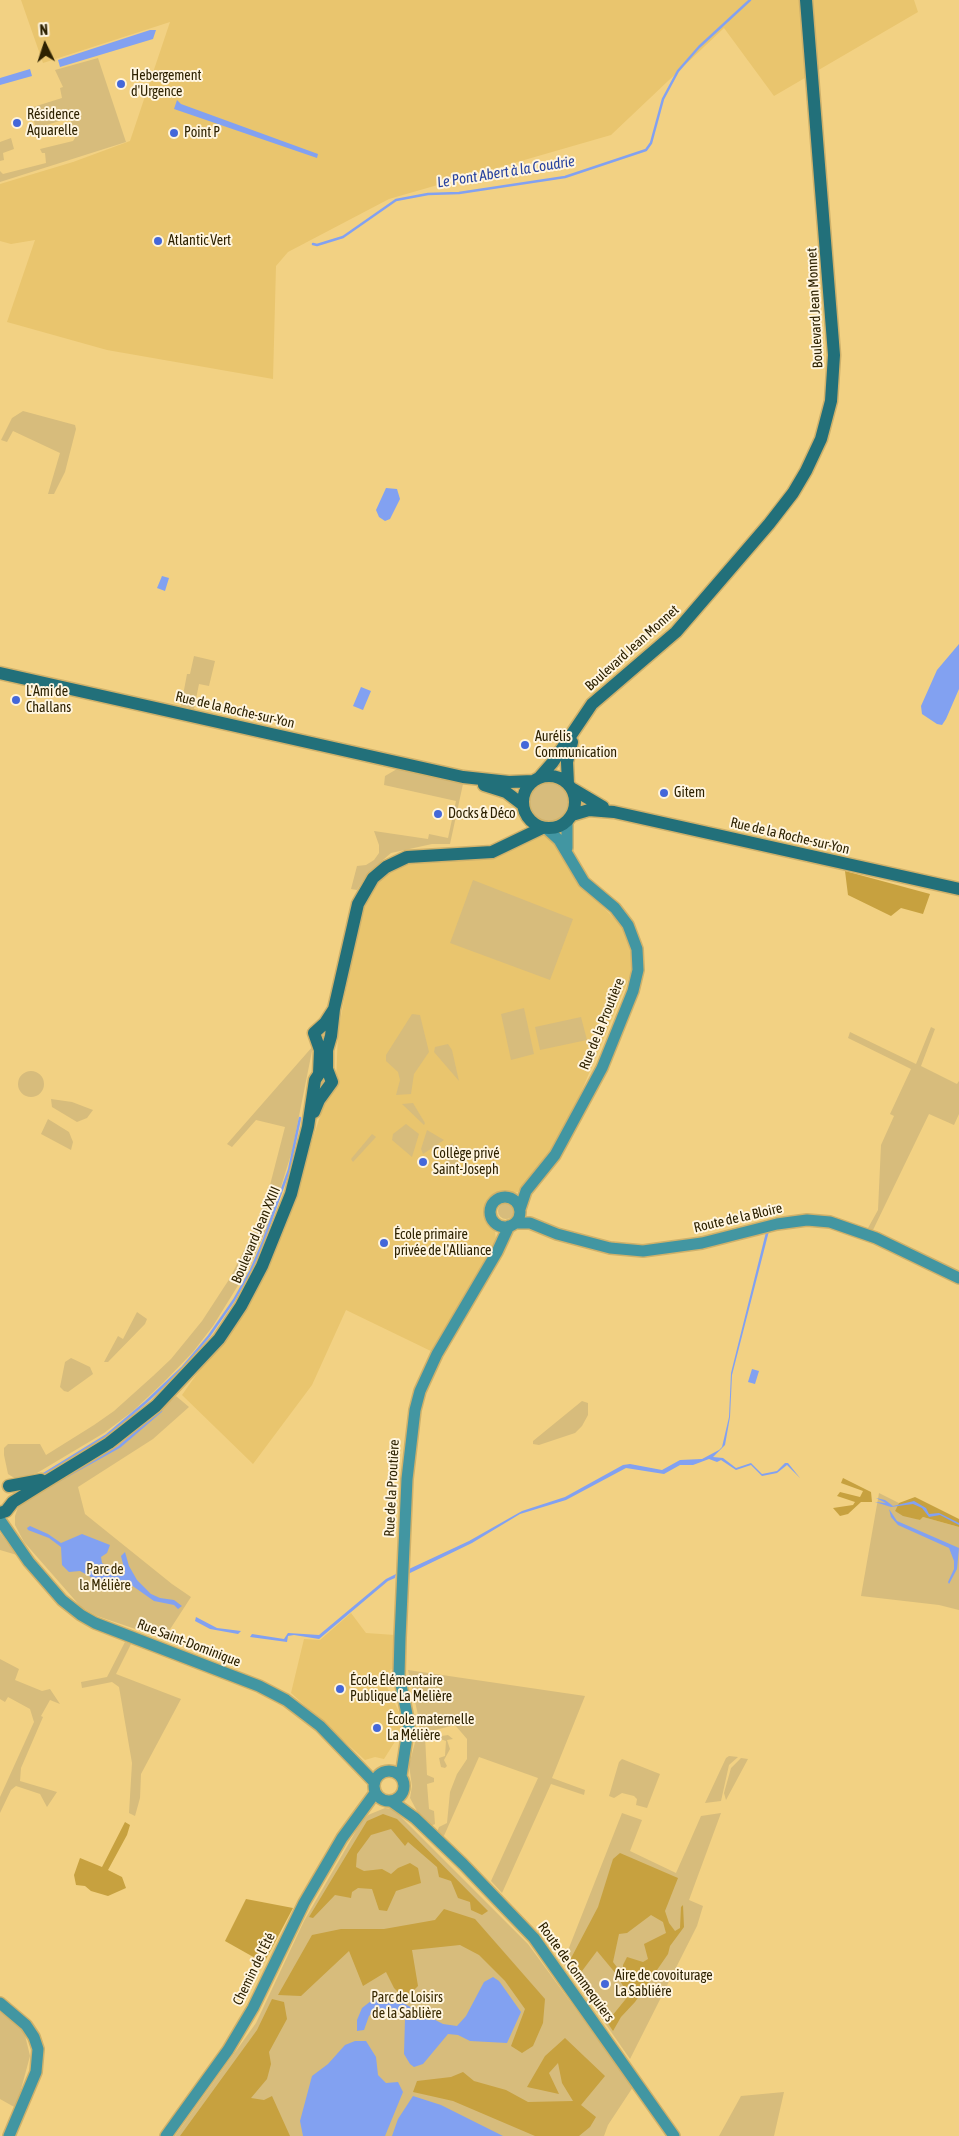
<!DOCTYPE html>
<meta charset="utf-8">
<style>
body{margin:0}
#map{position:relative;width:959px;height:2136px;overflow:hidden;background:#f2d183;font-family:"Asap Condensed",sans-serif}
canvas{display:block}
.north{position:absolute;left:20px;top:20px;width:50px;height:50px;-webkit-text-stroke:4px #fff5df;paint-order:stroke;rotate:356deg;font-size:14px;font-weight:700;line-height:20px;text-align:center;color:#2d2100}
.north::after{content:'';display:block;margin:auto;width:18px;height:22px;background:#2d2100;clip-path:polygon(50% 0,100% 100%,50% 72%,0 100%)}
</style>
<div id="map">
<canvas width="959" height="2136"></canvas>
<div class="north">N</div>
</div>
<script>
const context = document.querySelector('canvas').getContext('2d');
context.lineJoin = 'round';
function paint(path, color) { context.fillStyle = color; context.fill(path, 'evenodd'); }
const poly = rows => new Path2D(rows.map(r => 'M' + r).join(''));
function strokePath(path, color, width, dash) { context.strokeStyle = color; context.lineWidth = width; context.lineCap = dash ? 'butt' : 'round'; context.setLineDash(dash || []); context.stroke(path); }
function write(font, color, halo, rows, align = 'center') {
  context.font = font + ' "Asap Condensed",sans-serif'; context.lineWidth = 4; context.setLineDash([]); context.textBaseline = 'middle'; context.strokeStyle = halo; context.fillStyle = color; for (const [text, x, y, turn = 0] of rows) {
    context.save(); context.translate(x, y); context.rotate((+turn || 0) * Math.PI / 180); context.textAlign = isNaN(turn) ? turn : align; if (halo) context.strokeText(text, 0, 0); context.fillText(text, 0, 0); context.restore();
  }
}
paint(poly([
 [21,0,914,0,918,12,774,96,724,28,611,135,389,199,288,252,276,266,273,379,107,350,7,322,35,240,11,244,0,241,0,184,73,162,130,141,170,22,43,63],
 [544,832,556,843,577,881,625,929,634,966,564,1133,518,1192,491,1201,497,1247,437,1354,346,1310,312,1385,253,1464,182,1395,249,1300,293,1200,323,1107,336,1082,338,1033,362,903,384,874,410,860,491,856],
 [351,1613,366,1633,395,1635,393,1669,390,1670,386,1685,402,1718,401,1732,384,1759,375,1757,365,1760,291,1693,304,1639,320,1640]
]), '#e9c56e');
paint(poly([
 [98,58,126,142,0,182,0,171,3,174,46,163,45,153,42,153,40,149,73,141,75,138,70,118,36,128,30,108,62,98,60,88,63,87,55,70],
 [11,138,14,149,3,153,4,160,0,161,0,142],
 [23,411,75,425,76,429,65,472,54,494,48,494,60,453,13,431,7,442,1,440,12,418],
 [194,656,215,661,209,686,199,684,194,709,181,706,187,674,190,674],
 [397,769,463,784,450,844,432,844,391,853,368,873,357,890,351,889,357,866,366,865,374,860,379,853,379,845,374,831,428,839,429,834,448,838,456,801,384,785,385,776],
 '527 802a21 21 0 1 1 42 0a21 21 0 1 1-42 0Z',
 [473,880,573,919,550,980,450,943],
 [524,1008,534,1054,511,1060,501,1014],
 [412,1014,420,1015,429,1052,414,1074,411,1094,396,1095,400,1080,398,1072,386,1061,386,1055],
 [581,1017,587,1040,540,1050,535,1027],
 [931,1027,935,1029,921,1066,957,1084,959,1081,959,1114,954,1125,929,1114,873,1230,868,1228,878,1210,881,1145,894,1116,890,1114,911,1069,848,1038,850,1032,916,1064],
 [448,1044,452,1050,459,1081,434,1052,435,1047],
 [313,1046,292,1151,272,1216,250,1266,213,1326,193,1352,163,1383,133,1411,104,1433,37,1473,16,1479,8,1474,4,1455,4,1448,8,1444,40,1444,46,1455,94,1425,114,1411,153,1376,171,1359,202,1321,230,1278,255,1228,270,1185,285,1127,256,1120,232,1147,227,1144],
 '18 1084a13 13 0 1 1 26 0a13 13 0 1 1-26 0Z',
 [51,1099,72,1102,93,1110,87,1118,77,1122,52,1107],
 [413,1103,425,1123,424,1125,402,1104],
 [48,1119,69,1132,73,1142,71,1150,41,1134],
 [406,1124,419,1134,412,1157,392,1140,393,1134],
 [427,1130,444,1140,423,1154,421,1149],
 [372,1134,376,1137,353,1162,351,1159],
 [453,1143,459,1166,456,1169,446,1160,445,1157,448,1146],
 '498 1211a8 8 0 1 1 16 0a8 8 0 1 1-16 0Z',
 [137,1312,147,1319,145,1324,108,1362,104,1362,118,1336,123,1339],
 [71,1358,90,1367,93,1374,68,1392,64,1391,60,1387,65,1362],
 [176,1396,189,1407,153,1439,78,1487,85,1514,172,1584,191,1597,167,1634,156,1636,97,1616,81,1607,24,1542,15,1525,15,1516,18,1507,24,1498,139,1426],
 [582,1401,588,1403,588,1415,582,1426,575,1433,539,1445,533,1444,533,1441],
 [879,1493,899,1503,895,1511,920,1520,923,1517,959,1527,959,1610,939,1605,861,1596],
 [0,1533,17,1555,0,1550],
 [125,1642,131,1644,116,1674,181,1699,141,1774,140,1798,135,1816,129,1813,132,1763,119,1687,112,1682,82,1688,81,1682,107,1677],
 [0,1659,19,1669,15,1680,42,1691,50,1689,60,1704,50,1700,41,1716,43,1717,21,1768,20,1781,57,1792,47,1807,40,1794,16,1786,11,1790,0,1813,0,1797,34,1722,30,1709,8,1697,5,1702,0,1699],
 [408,1670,585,1696,552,1778,585,1790,584,1795,551,1784,502,1893,491,1881,538,1778,479,1757,443,1838,437,1832,439,1827,447,1823,450,1792,457,1774,467,1759,467,1739,455,1725,431,1731,425,1736,427,1775,434,1778,434,1782,427,1784,429,1809,434,1811,435,1824,431,1826,417,1811,410,1798,412,1786,409,1765,420,1724],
 [448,1735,453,1739,447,1740,450,1749,444,1760,447,1766,445,1768,441,1767,439,1758,445,1756,446,1741,440,1739,442,1736],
 [729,1756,738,1757,729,1765,721,1801,705,1803,726,1758],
 [741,1758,748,1759,726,1800,724,1793,731,1768],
 [622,1759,660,1774,647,1808,636,1805,637,1799,634,1796,622,1793,614,1798,609,1796,619,1762],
 [385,1808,393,1809,528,1944,633,2087,608,2125,604,2136,175,2136,256,2023,304,1921,360,1824,368,1815],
 [622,1813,642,1820,630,1851,676,1873,701,1816,721,1813,689,1900,703,1906,697,1926,630,2059,563,1963],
 [0,2012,24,2031,30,2056,16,2108,0,2099],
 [784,2092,774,2136,719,2136,741,2096]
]), '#d7bc7c');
paint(poly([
 [845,871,930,894,923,914,901,908,891,916,848,895],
 [843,1478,871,1492,872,1502,861,1502,848,1514,840,1516,833,1508,853,1505,855,1502,837,1496,840,1492,860,1497,863,1491,841,1483],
 [915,1497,959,1519,959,1527,923,1517,920,1520,903,1516,895,1511,899,1503],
 [383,1814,397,1819,488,1911,482,1915,471,1910,470,1902,458,1898,451,1881,439,1877,437,1867,408,1842,405,1846,391,1829,371,1835,357,1854,356,1867,364,1871,382,1869,391,1874,398,1868,410,1863,418,1868,421,1883,396,1891,387,1911,379,1910,372,1889,358,1888,352,1892,351,1898,335,1895,313,1918,309,1917,367,1821],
 [125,1822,130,1825,127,1835,108,1870,122,1877,126,1888,108,1896,91,1891,85,1886,76,1885,74,1875,80,1858,102,1867],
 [620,1853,678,1878,665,1911,669,1923,675,1931,680,1928,681,1907,683,1905,684,1927,670,1946,668,1954,635,2002,621,2017,613,2031,597,2007,601,2003,612,2016,629,1995,620,1981,623,1977,623,1965,627,1957,643,1962,648,1959,644,1944,666,1933,663,1922,651,1915,627,1933,619,1934,613,1962,620,1971,617,1975,597,1951,582,1971,594,1994,589,1996,569,1962,598,1907,613,1859],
 [246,1899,293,1908,264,1963,225,1941],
 [444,1909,475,1919,545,1999,543,2023,533,2046,522,2053,511,2046,525,2009,505,1981,479,1955,460,1945,412,1950,418,1986,405,1999,394,1988,386,1972,363,1986,349,1951,301,1996,278,1995,312,1935,341,1929,384,1929,435,1920],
 [272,1999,284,2002,287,2019,269,2052,271,2064,267,2079,251,2098,264,2100,272,2096,290,2136,180,2136,257,2030],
 [565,2038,605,2076,581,2105,596,2117,590,2127,579,2136,535,2136,453,2101,413,2092,417,2081,451,2077,463,2072,474,2081,506,2090,528,2102,573,2101,562,2083,558,2063,549,2073,559,2094,527,2087,545,2056]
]), '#c7a13f');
paint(poly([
 [150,30,156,30,153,39,60,67,58,60],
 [30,69,32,76,0,85,0,78],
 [177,100,181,104,318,154,317,158,174,109],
 [386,488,397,489,400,499,390,519,385,521,379,517,376,510],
 [162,576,169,578,165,591,157,588],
 [959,644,959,689,946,719,942,725,937,724,922,714,921,706,937,670],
 [361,687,371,691,363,710,353,706],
 [769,1231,732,1375,730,1417,725,1445,713,1457,723,1458,736,1468,751,1463,762,1474,777,1471,785,1463,788,1463,800,1478,787,1465,777,1473,762,1476,751,1465,736,1470,721,1460,717,1462,709,1459,693,1465,680,1465,664,1474,626,1468,566,1500,520,1514,472,1543,408,1574,409,1569,469,1541,522,1511,565,1497,623,1465,630,1464,662,1470,680,1460,702,1459,719,1450,722,1447,729,1417,731,1373,766,1232],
 [752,1369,759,1371,755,1384,748,1382],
 [876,1498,885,1500,893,1506,914,1501,926,1508,929,1514,939,1513,959,1523,959,1525,940,1515,929,1517,922,1508,913,1504,891,1507,875,1502,886,1503],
 [889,1509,897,1521,959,1548,957,1569,949,1584,948,1582,954,1569,954,1561,949,1548,898,1525,891,1517],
 [30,1526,48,1534,61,1543,82,1534,110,1545,107,1553,101,1557,102,1563,120,1574,125,1572,121,1556,125,1552,129,1566,137,1580,151,1594,160,1598,174,1600,182,1606,178,1609,174,1605,154,1601,127,1582,116,1585,100,1582,80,1571,69,1572,62,1565,61,1547,49,1538,28,1530,27,1528],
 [396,1574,395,1578,388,1581,319,1639,294,1635,288,1636,287,1642,250,1637,252,1634,284,1639,288,1633,319,1635,386,1579],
 [196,1617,217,1628,241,1631,238,1634,210,1629,195,1621],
 [493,1977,499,1981,521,2012,507,2043,470,2041,458,2035,448,2034,423,2064,414,2067,410,2064,404,2054,405,2019,398,2011,387,2009,375,2010,369,2016,364,2030,357,2031,357,2020,362,2008,371,2001,381,1999,399,2001,443,2024,457,2026,466,2016,484,1982],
 [355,2041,366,2041,376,2057,378,2075,386,2083,398,2082,403,2092,385,2136,303,2136,300,2121,312,2076,328,2064,345,2045],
 [413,2096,441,2105,503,2136,392,2136,398,2119]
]), '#82a1f1');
strokePath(poly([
 [313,244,317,245,343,237,396,200,428,194,459,193,565,177,646,150,651,143,663,99,678,71,699,47,750,0],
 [42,1475,107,1435,146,1402,182,1368,209,1336,234,1300,251,1270,263,1242,289,1170,300,1118],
 [51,1485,119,1447,161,1411]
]), '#82a1f1', 2.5);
const tertiary = poly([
 [567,822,567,848],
 '490 1212a15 15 0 1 1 30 0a15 15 0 1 1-30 0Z',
 [520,1209,526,1191,555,1155,602,1068,633,991,638,970,637,949,628,925,615,908,584,882,559,840,546,828],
 [515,1223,530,1223,557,1234,610,1248,643,1251,702,1243,777,1224,807,1220,830,1222,876,1238,959,1278],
 [0,1520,29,1562,62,1600,81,1615,95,1623,259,1686,286,1700,320,1726,374,1782],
 '374 1786a15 15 0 1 1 30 0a15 15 0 1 1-30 0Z',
 [401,1776,409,1724,399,1675,400,1638,407,1479,415,1410,420,1391,437,1354,497,1252,509,1226],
 [391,1801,415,1818,463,1864,534,1938,674,2136],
 [0,2003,26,2025,34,2037,38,2049,36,2072,9,2136],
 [166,2136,228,2050,253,2008,304,1903,342,1838,375,1793]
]);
const secondary = poly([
 [0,673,463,777,509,782,533,781],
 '523 802a26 26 0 1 1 52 0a26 26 0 1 1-52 0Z',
 [539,778,553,762,592,704,676,632,769,524,793,493,806,471,821,439,831,401,834,355,806,0],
 [568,784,567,762,572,742],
 [484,785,506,792,523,805],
 [571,788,603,807],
 [572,815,589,810,614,812,959,889],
 [314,1112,319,1100,332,1082,327,1069,327,1050,331,1036,334,1009,358,904,373,878,386,867,407,857,492,852,542,828],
 [9,1486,41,1480],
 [0,1513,6,1511,13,1502,37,1487,109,1443,156,1406,219,1339,241,1306,262,1266,291,1194,308,1127,315,1080,319,1074,320,1050,314,1033,325,1023,334,1009]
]);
strokePath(tertiary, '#cfb16b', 14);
strokePath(secondary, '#cfb16b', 15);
strokePath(tertiary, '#4296a2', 11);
strokePath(secondary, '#22707a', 12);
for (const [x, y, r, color] of [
 [121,84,5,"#4467d9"],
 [17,123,5,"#4467d9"],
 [174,133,5,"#4467d9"],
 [158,241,5,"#4467d9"],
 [16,700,5,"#4467d9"],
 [525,745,5,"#4467d9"],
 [664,793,5,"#4467d9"],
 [438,814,5,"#4467d9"],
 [423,1162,5,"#4467d9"],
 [384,1243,5,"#4467d9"],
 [340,1689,5,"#4467d9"],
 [377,1728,5,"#4467d9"],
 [605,1984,5,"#4467d9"]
]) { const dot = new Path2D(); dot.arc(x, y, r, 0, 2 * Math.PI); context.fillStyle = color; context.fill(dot); strokePath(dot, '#fff5df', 2); }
write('14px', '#2d2100', '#fff5df', [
 ["Hebergement",131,76],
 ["d'Urgence",131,92],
 ["Résidence",27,115],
 ["Aquarelle",27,131],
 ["Point P",184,133],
 ["Atlantic Vert",168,241],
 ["L'Ami de",26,692],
 ["Challans",26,708],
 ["Aurélis",535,737],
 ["Communication",535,753],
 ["Gitem",674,793],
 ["Docks & Déco",448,814],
 ["Collège privé",433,1154],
 ["Saint-Joseph",433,1170],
 ["École primaire",394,1235],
 ["privée de l'Alliance",394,1251],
 ["École Élémentaire",350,1681],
 ["Publique La Melière",350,1697],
 ["École maternelle",387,1720],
 ["La Mélière",387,1736],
 ["Aire de covoiturage",615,1976],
 ["La Sabliére",615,1992]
], 'left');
write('14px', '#2d2100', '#fff5df', [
 ["Boulevard Jean Monnet",815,308,-93],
 ["Boulevard Jean Monnet",632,648,-42],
 ["Rue de la Roche-sur-Yon",235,710,13],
 ["Rue de la Roche-sur-Yon",790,836,13],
 ["Rue de la Proutière",602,1024,-68],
 ["Route de la Bloire",738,1218,-13],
 ["Boulevard Jean XXIII",256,1235,-67],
 ["Rue de la Proutière",392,1488,-87],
 ["Rue Saint-Dominique",189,1643,21],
 ["Chemin de l'Été",254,1969,-64],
 ["Route de Commequiers",576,1972,54]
]);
write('14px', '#382900', '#fff5df', [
 ["Parc de",105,1570],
 ["la Mélière",105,1586],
 ["Parc de Loisirs",407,1998],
 ["de la Sablière",407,2014]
]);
write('italic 15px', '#29439f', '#fff5df', [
 ["Le Pont Abert à la Coudrie",506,172,-9]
]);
</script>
